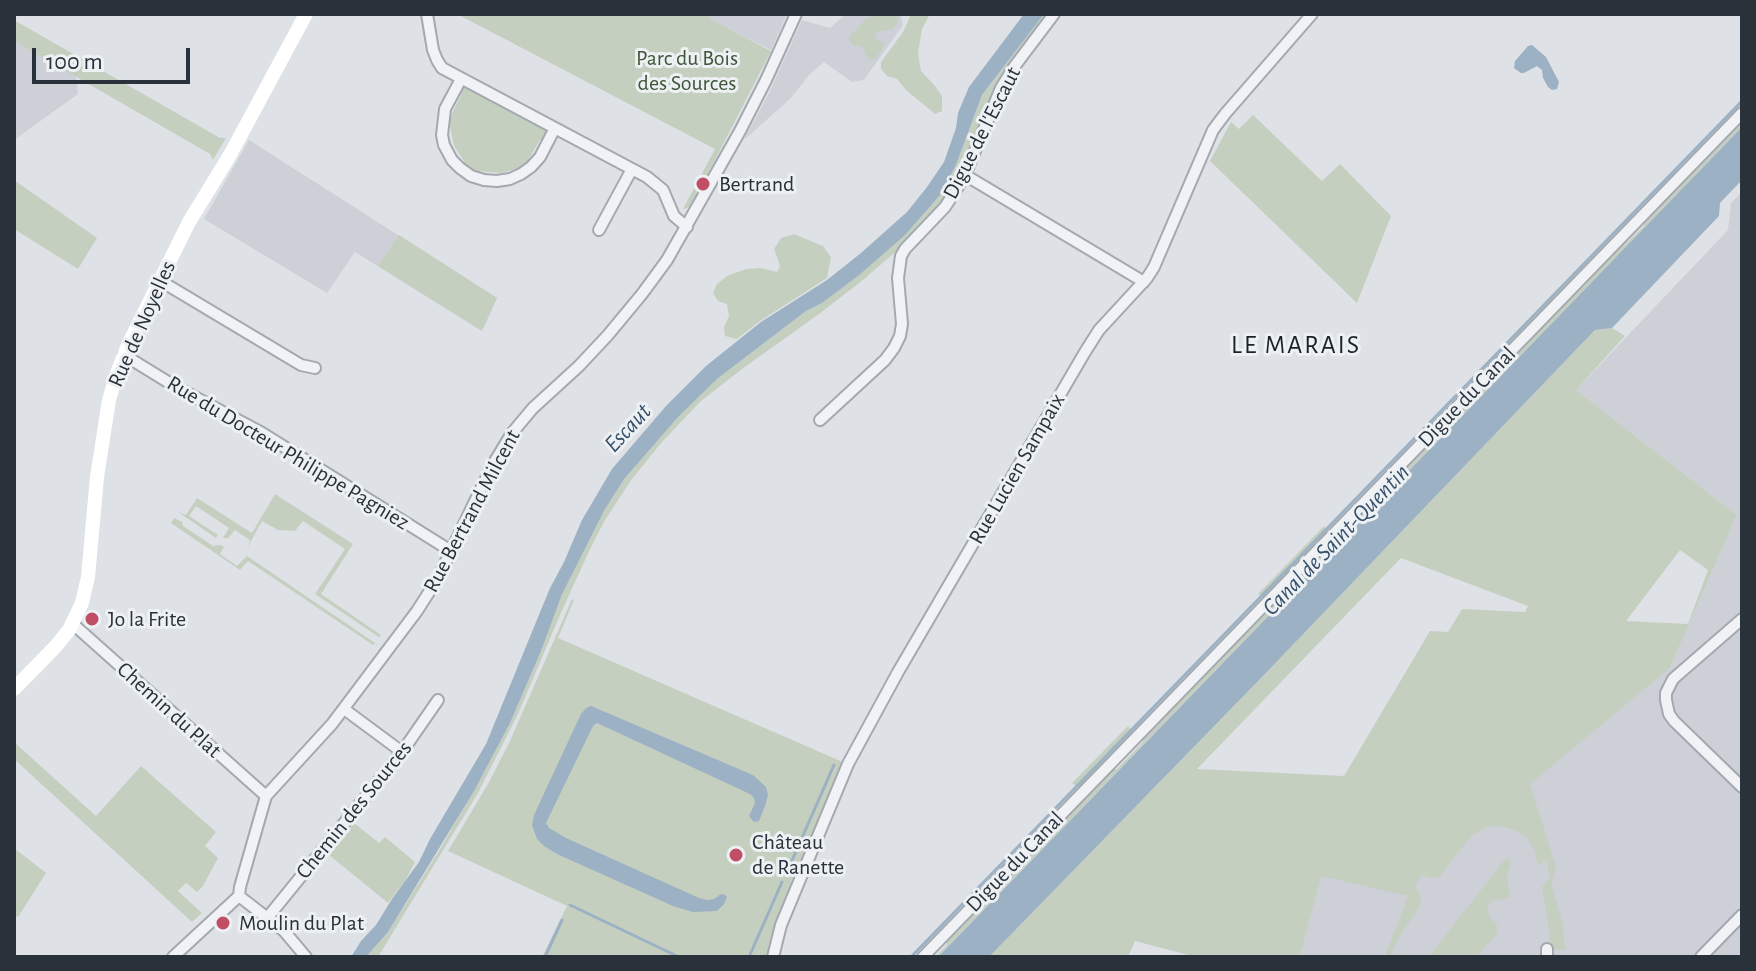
<!DOCTYPE html>
<meta charset="utf-8">
<style>
body{margin:0}
#map{position:relative;width:1756px;height:971px;overflow:hidden;background:#dee2e6;font-family:"Alegreya Sans",sans-serif}
canvas{display:block}
.frame{position:absolute;inset:0;border:16px solid #29313b;pointer-events:none}
.scale{position:absolute;left:32px;top:48px;width:158px;height:36px;box-sizing:border-box;border:4px solid #29313b;border-top:0;padding-left:10px;font-size:24px;line-height:28px;white-space:nowrap;color:#29313b;-webkit-text-stroke:6px #edf1f4;paint-order:stroke}
</style>
<div id="map">
<canvas width="1756" height="971"></canvas>
<div class="frame"></div>
<div class="scale">100 m</div>
</div>
<script>
const context = document.querySelector('canvas').getContext('2d');
context.lineJoin = 'round';
function paint(path, color) { context.fillStyle = color; context.fill(path, 'evenodd'); }
const poly = rows => new Path2D(rows.map(r => 'M' + r).join(''));
function strokePath(path, color, width, dash) { context.strokeStyle = color; context.lineWidth = width; context.lineCap = dash ? 'butt' : 'round'; context.setLineDash(dash || []); context.stroke(path); }
function write(font, color, halo, rows, align = 'center') {
  context.font = font + ' "Alegreya Sans",sans-serif'; context.lineWidth = 6; context.setLineDash([]); context.textBaseline = 'middle'; context.strokeStyle = halo; context.fillStyle = color; for (const [text, x, y, turn = 0] of rows) {
    context.save(); context.translate(x, y); context.rotate((+turn || 0) * Math.PI / 180); context.textAlign = isNaN(turn) ? turn : align; if (halo) context.strokeText(text, 0, 0); context.fillText(text, 0, 0); context.restore();
  }
}
paint(poly([
 [711,14,787,14,771,50,709,19],
 [846,14,900,14,903,25,864,80,852,82,824,62,810,74,790,99,744,140,769,93,802,20,830,28],
 [14,41,76,76,78,94,14,140],
 [249,140,497,298,482,331,355,252,327,293,204,219],
 [1742,192,1742,957,1300,957,1320,876,1670,668,1737,515,1576,390,1728,230,1731,203]
]), '#cdd1d7');
paint(poly([
 [457,14,711,14,710,19,771,51,714,162,689,207,684,209,683,209,715,149],
 [878,14,897,14,898,21,893,29,876,32,875,38,884,43,884,46,877,57,872,60,865,55,864,50,861,46,854,46,850,42,849,37,865,20],
 [909,14,930,14,922,29,918,53,921,71,935,86,942,96,942,111,935,114,906,90,897,79,887,76,881,69,881,62,903,32,910,17],
 [1044,14,1051,14,995,85,962,168,941,204,901,247,863,280,819,314,742,369,701,401,662,442,632,479,605,520,590,549,560,615,518,714,478,793,378,957,366,957,388,932,442,846,485,770,510,723,541,651,561,594,605,509,625,478,678,416,717,379,806,311,822,303,858,276,940,195,956,165,982,95],
 [14,20,220,138,226,138,213,160,210,154,14,41],
 [465,86,546,128,547,133,546,137,540,140,528,160,527,166,501,173,480,171,476,174,465,167,464,161,454,146,450,126,446,122,447,118,451,116,461,95,459,90],
 [1253,115,1322,181,1340,164,1391,216,1357,303,1210,161,1231,122,1239,129],
 [1742,119,1742,127,956,938,938,957,935,957,947,945,946,940,1113,767,1116,770,1143,742,1142,738,1334,541,1338,541,1357,521,1357,517,1619,246,1624,245,1644,226,1643,221],
 [14,180,97,238,78,269,14,229],
 [794,234,823,246,831,257,827,278,760,321,737,339,725,336,724,327,729,316,727,304,718,301,713,293,717,284,727,276,746,269,761,268,777,272,780,266,774,249,781,238],
 [399,235,497,298,482,331,378,266],
 [1612,328,1625,336,1576,390,1737,515,1670,668,1530,784,1556,867,1552,881,1553,890,1563,925,1565,950,1550,949,1550,936,1542,887,1550,878,1547,860,1538,865,1534,849,1527,838,1515,830,1500,826,1487,827,1472,835,1439,877,1432,878,1422,875,1415,885,1421,896,1420,906,1399,937,1390,957,1385,957,1408,896,1321,876,1300,957,1196,957,1135,941,1128,957,989,957,1262,677,1595,330],
 [1680,550,1708,570,1688,624,1626,621],
 [1401,558,1528,606,1525,612,1462,609,1448,632,1430,631,1344,776,1197,769],
 [275,494,353,544,321,594,381,635,379,637,315,594,345,549,303,521,295,531,278,530,262,521,247,548,250,540,235,530,228,538,223,538,229,528,196,506,189,516,218,535,216,538,178,512,186,515,197,498,252,533],
 [174,518,182,522,183,526,213,546,220,545,224,547,220,554,237,566,247,556,375,643,373,645,248,561,240,570,171,523],
 [1324,526,1329,534,1267,599,1258,594],
 [572,599,574,600,558,638,845,763,791,882,794,884,775,926,769,957,542,957,567,906,448,851,488,784,510,741],
 [1128,726,1134,733,1080,789,1072,783],
 [14,742,96,816,141,766,216,832,205,846,218,858,203,886,197,892,186,883,178,891,202,913,192,922,14,759],
 [354,823,379,843,385,837,415,862,405,881,388,903,328,854],
 [14,848,46,873,18,917,14,915],
 [1505,859,1509,859,1511,862,1507,876,1510,895,1508,898,1491,901,1487,909,1491,920,1496,922,1498,932,1477,957,1429,957]
]), '#c5cfc0');
paint(poly([
 [1024,14,1044,14,982,95,956,165,940,195,905,235,858,276,822,303,806,311,717,379,678,417,625,478,605,509,562,594,541,651,510,723,474,791,388,932,366,957,351,957,361,941,376,925,392,899,419,862,430,839,486,744,550,588,564,562,582,520,612,469,666,406,706,366,761,322,827,280,861,253,907,212,927,187,944,162,956,128,958,113,969,87],
 [1532,45,1546,57,1559,82,1557,89,1552,90,1548,87,1543,78,1542,70,1537,66,1524,73,1521,73,1514,68,1515,61,1528,46],
 [1742,127,1742,180,1720,203,1719,216,1612,328,1595,330,1262,677,989,957,938,957],
 [591,706,753,775,766,787,768,795,765,806,759,821,754,822,749,816,755,803,754,798,750,794,597,723,594,725,591,730,546,823,549,828,566,838,699,898,707,900,714,899,721,894,725,895,727,897,724,904,717,911,693,912,673,906,557,854,544,846,537,839,532,825,534,815,581,714,586,708]
]), '#9cb1c3');
strokePath(poly([
 [790,865,834,765],
 [570,905,679,957],
 [545,957,562,920],
 [749,957,782,882],
 [911,957,1742,101]
]), '#9cb1c3', 3);
const street = poly([
 [427,14,433,50,437,60,442,68,647,177,663,190,674,216,687,227],
 [461,79,445,109,442,135,444,145,452,160,460,168,471,176,484,180,497,181,510,179,521,174,531,167,540,157,555,128],
 [965,175,1144,282],
 [599,230,632,169],
 [159,280,301,365,315,368],
 [124,355,176,387,262,433,451,551],
 [820,420,885,360,894,348,900,336,902,324,898,278,901,256,905,249,945,207,956,190,965,175,1001,88,1014,67,1054,14],
 [1742,619,1673,679,1666,693,1666,700,1669,714,1674,721,1742,787],
 [73,624,266,796],
 [344,709,402,752],
 [239,896,284,931,306,957],
 [268,917,402,752,438,700],
 [1547,949,1547,957],
 [173,957,239,896,240,887,266,796,332,724,417,611,438,578,492,466,512,433,533,408,579,366,608,335,642,294,667,260,740,131,766,80,796,14],
 [773,957,781,925,848,764,898,672,1085,352,1099,330,1147,278,1154,267,1213,130,1225,114,1312,14],
 [923,957,1742,113],
 [1701,957,1742,915]
]);
strokePath(street, '#a4a9af', 14);
strokePath(street, '#f0f2f5', 10);
strokePath(poly([
 [14,689,56,646,69,630,82,603,88,577,97,477,109,400,117,373,129,343,189,222,230,155,306,14]
]), '#fff', 14);
for (const [x, y, r, color] of [
 [703,184,8,"#c04f66"],
 [92,619,8,"#c04f66"],
 [736,855,8,"#c04f66"],
 [223,923,8,"#c04f66"]
]) { const dot = new Path2D(); dot.arc(x, y, r, 0, 2 * Math.PI); context.fillStyle = color; context.fill(dot); strokePath(dot, '#edf1f4', 3); }
write('22px', '#3f5638', '#edf1f4', [
 ["Parc du Bois",687,58],
 ["des Sources",687,83]
]);
write('22px', '#29313b', '#edf1f4', [
 ["Digue de l'Escaut",982,133,-63],
 ["Rue de Noyelles",142,324,-66],
 ["Digue du Canal",1467,397,-46],
 ["Rue du Docteur Philippe Pagniez",288,453,31],
 ["Rue Lucien Sampaix",1017,469,-60],
 ["Rue Bertrand Milcent",472,511,-62],
 ["Chemin du Plat",169,710,42],
 ["Chemin des Sources",354,810,-51],
 ["Digue du Canal",1015,862,-46]
]);
write('22px', '#29313b', '#edf1f4', [
 ["Bertrand",719,184],
 ["Jo la Frite",108,619],
 ["Château",752,842],
 ["de Ranette",752,867],
 ["Moulin du Plat",239,923]
], 'left');
write('italic 24px', '#37516b', '#edf1f4', [
 ["Escaut",628,428,-47],
 ["Canal de Saint-Quentin",1336,540,-46]
]);
context.letterSpacing = '2px';
write('26px', '#1b222c', '#edf1f4', [
 ["LE MARAIS",1296,345]
]);
context.letterSpacing = '0px';
</script>
